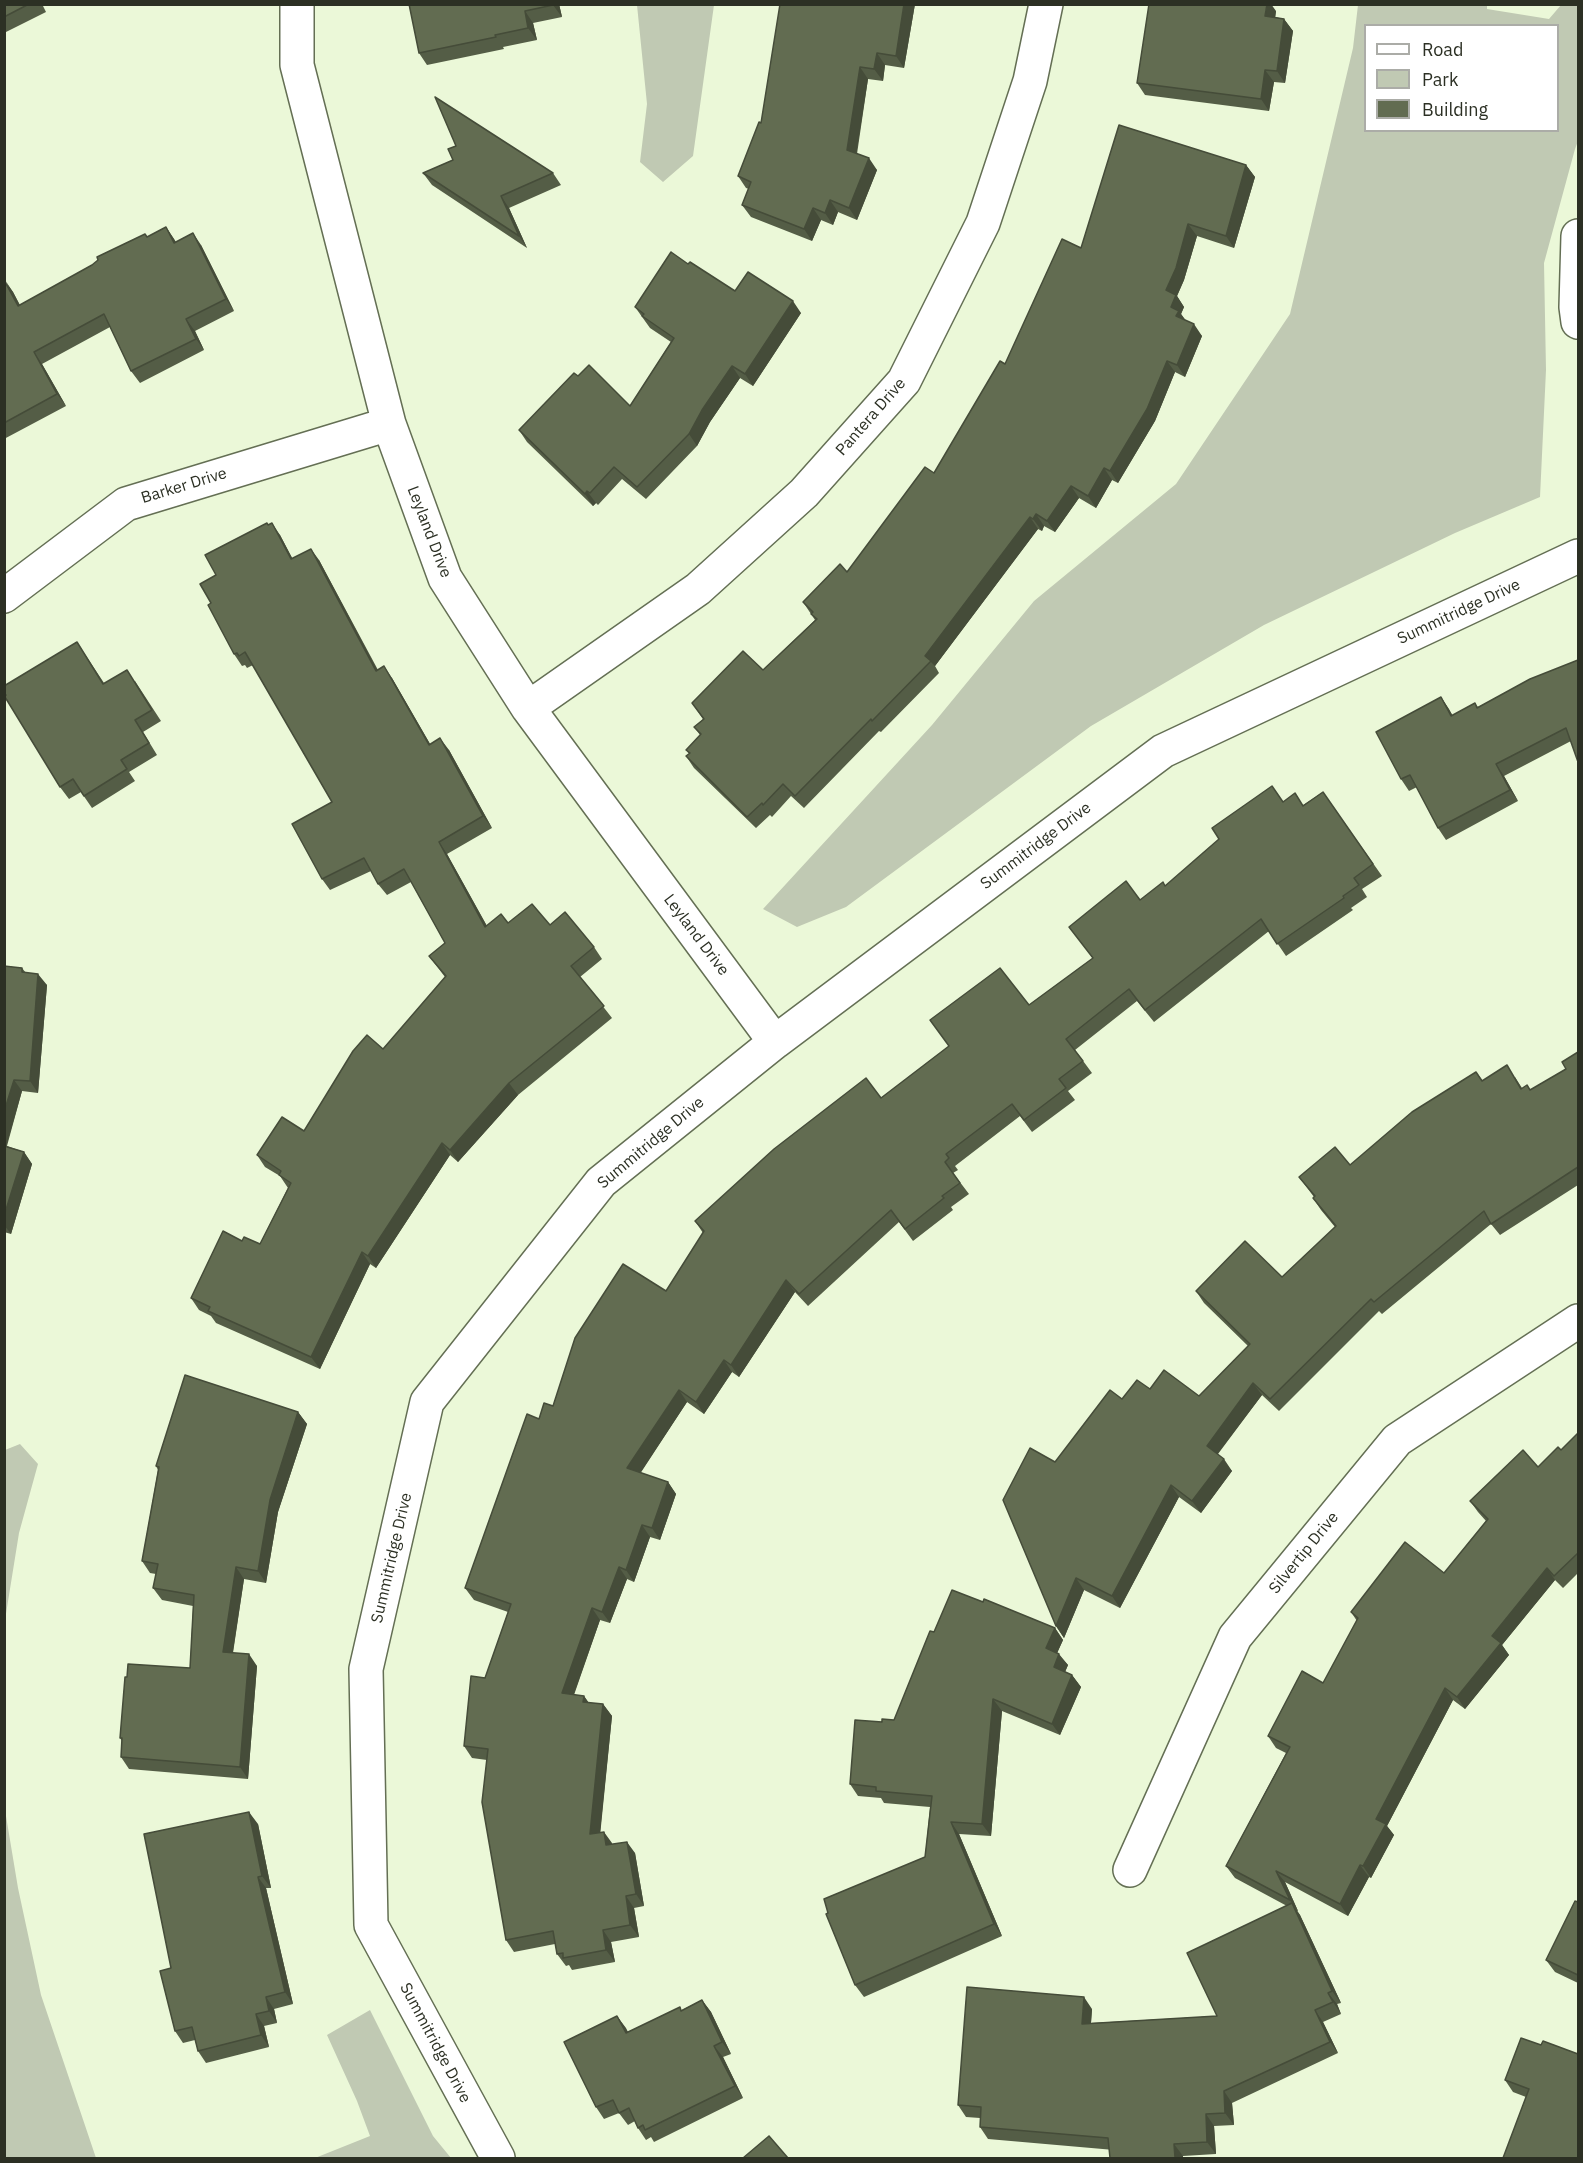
<!DOCTYPE html>
<style>
body{margin:0}
#map{position:relative;width:1583px;height:2163px;overflow:hidden;background:#ebf8d8;font-family:"IBM Plex Sans",sans-serif}
canvas{display:block}
.frame{position:absolute;inset:0;border:6px solid #2c3024;pointer-events:none}
.legend{position:absolute;left:1364px;top:24px;width:195px;height:108px;box-sizing:border-box;background:#fff;border:2px solid #abaca7;margin:0;padding:8px 10px;list-style:none;font-size:18px;color:#2c3024}
.legend li{display:flex;align-items:center;gap:12px;height:30px}
.legend b{width:30px;border:2px solid #abaca7}
</style>
<div id="map">
<canvas width="1583" height="2163"></canvas>
<div class="frame"></div>
<ul class="legend">
<li><b style="height:8px;background:#fff"></b>Road</li>
<li><b style="height:16px;background:#c0c9b3"></b>Park</li>
<li><b style="height:16px;background:#626c51"></b>Building</li>
</ul>
</div>
<script>
const context = document.querySelector('canvas').getContext('2d');
context.lineJoin = 'round';
function paint(path, color) { context.fillStyle = color; context.fill(path, 'evenodd'); }
const poly = rows => new Path2D(rows.map(r => 'M' + r).join(''));
function strokePath(path, color, width, dash) { context.strokeStyle = color; context.lineWidth = width; context.lineCap = dash ? 'butt' : 'round'; context.setLineDash(dash || []); context.stroke(path); }
function write(font, color, halo, rows, align = 'center') {
  context.font = font + ' "IBM Plex Sans",sans-serif'; context.lineWidth = 6; context.setLineDash([]); context.textBaseline = 'middle'; context.strokeStyle = halo; context.fillStyle = color; for (const [text, x, y, turn = 0] of rows) {
    context.save(); context.translate(x, y); context.rotate((+turn || 0) * Math.PI / 180); context.textAlign = isNaN(turn) ? turn : align; if (halo) context.strokeText(text, 0, 0); context.fillText(text, 0, 0); context.restore();
  }
}
paint(poly([
 [637,5,714,5,693,156,663,182,640,162,647,104],
 [1358,5,1487,5,1487,9,1549,19,1561,5,1578,5,1578,141,1575,149,1544,263,1546,370,1540,497,1455,533,1264,625,1091,726,846,907,797,927,763,909,932,725,1034,601,1176,484,1290,314,1353,48],
 [1366,26,1558,26,1558,130,1366,130],
 [20,1444,38,1464,19,1533,5,1620,5,1450],
 [5,1810,18,1888,41,1995,96,2158,5,2158],
 [370,2010,433,2136,451,2158,315,2158,370,2136,357,2101,327,2035]
]), '#c0c9b3');
const minor = poly([
 [297,4,297,65,389,424,445,578,528,708,775,1042],
 [1578,236,1576,307,1578,322],
 [4,596,126,504,389,424],
 [528,708,698,589,804,493,904,381,983,223,1030,81,1046,4],
 [1130,1870,1235,1637,1397,1440,1578,1321],
 [498,2158,371,1925,366,1669,427,1402,601,1182,775,1042,1163,751,1578,556]
]);
strokePath(minor, '#646f54', 36);
strokePath(minor, '#fff', 33);
paint(poly([
 [4,4,42,4,46,12,4,33],
 [409,4,559,4,562,17,533,23,537,40,503,47,504,49,427,65,419,53],
 [915,4,904,68,885,65,883,81,868,79,857,154,877,170,857,220,838,212,833,225,821,220,812,241,751,217,742,205,749,189,746,188,738,176,761,123],
 [1276,11,1275,17,1284,19,1293,31,1285,83,1274,82,1269,111,1145,95,1137,83],
 [456,146,553,173,561,185,509,208,527,248,432,185,423,173,453,160],
 [1246,165,1255,177,1234,248,1197,236,1184,280,1177,296,1184,307,1181,314,1185,320,1202,336,1185,377,1175,372,1155,421,1118,483,1112,480,1096,508,1079,498,1055,532,1044,526,1042,531,1038,529,935,666,939,673,881,732,879,731,804,808,791,796,772,817,770,815,756,828,694,768,686,756,689,754,686,750,700,735,694,727,703,719,692,703,763,670,815,620,803,602,847,572,934,473,1081,248],
 [166,227,176,242,201,245,234,311,195,331,204,350,140,383,131,371,110,327,42,364,66,406,4,439,4,280,13,292,20,305],
 [688,264,735,291,801,313,753,386,740,378,710,422,697,446,646,499,622,479,598,505,596,503,593,506,527,442,519,430,578,376,630,406,671,342,650,328,635,307],
 [268,525,280,535,292,558,319,560,378,670,392,678,430,744,449,750,492,828,447,854,487,926,508,923,550,925,594,947,602,959,580,977,612,1018,518,1095,458,1162,450,1155,376,1268,370,1264,320,1369,216,1323,211,1316,199,1310,191,1298,242,1241,260,1244,288,1188,280,1176,265,1167,257,1155,304,1131,383,1049,445,977,429,956,445,943,411,882,387,895,378,884,371,871,330,890,322,879,332,802,253,665,247,668,245,665,242,666,234,654,211,603,216,575],
 [77,642,104,683,135,681,161,721,143,732,157,755,129,772,135,781,92,808,81,792,69,799,60,787],
 [1578,660,1571,741,1504,776,1518,801,1446,840,1438,828,1417,787,1409,791,1401,779,1441,697,1453,716,1475,703,1478,707],
 [1323,792,1382,876,1362,889,1367,897,1351,908,1353,910,1286,956,1269,931,1154,1022,1137,1001,1075,1050,1092,1073,1068,1091,1075,1100,1032,1132,1020,1116,955,1166,958,1170,953,1173,969,1194,951,1207,953,1210,913,1241,899,1222,808,1306,795,1292,739,1377,732,1372,704,1414,687,1402,640,1473,668,1482,676,1494,660,1540,650,1537,634,1582,627,1579,610,1623,600,1620,574,1695,584,1696,589,1703,603,1704,612,1716,600,1832,612,1844,635,1853,644,1906,634,1908,639,1937,611,1942,615,1962,572,1970,569,1965,566,1966,557,1954,555,1944,514,1952,506,1940,487,1760,472,1758,464,1746,485,1678,508,1612,474,1600,465,1588,539,1419,553,1406,666,1291,703,1233,695,1221,881,1098,949,1046,930,1020,1029,1005,1093,958,1069,927,1140,900,1165,886,1283,802,1303,805],
 [4,966,22,968,26,973,47,985,38,1093,22,1091,7,1146,24,1152,32,1164,11,1234,4,1232],
 [1578,1052,1578,1185,1500,1235,1491,1224,1382,1314,1379,1311,1279,1411,1262,1395,1217,1454,1232,1471,1201,1513,1179,1497,1120,1608,1084,1590,1064,1638,1056,1626,1055,1462,1122,1399,1150,1389,1199,1396,1248,1346,1204,1303,1196,1291,1282,1277,1335,1227,1321,1210,1313,1198,1314,1197,1299,1177,1350,1165,1476,1072,1483,1081,1515,1077,1522,1088,1530,1090,1566,1069],
 [298,1412,307,1424,278,1512,266,1583,244,1579,233,1653,257,1666,248,1779,129,1769,121,1757,122,1741,120,1738,127,1677,190,1668,193,1606,162,1600,153,1588,156,1574,150,1573,142,1561,158,1470,156,1466],
 [1578,1433,1578,1573,1563,1588,1555,1580,1502,1645,1509,1655,1465,1709,1453,1700,1387,1826,1394,1835,1371,1878,1369,1877,1348,1916,1285,1882,1298,1911,1297,1911,1300,1915,1341,2003,1337,2004,1341,2014,1323,2022,1338,2053,1232,2103,1234,2125,1214,2126,1216,2154,1183,2156,988,2139,980,2127,980,2118,966,2117,958,2105,1092,2009,1091,2023,1217,2016,1287,1906,1235,1878,1226,1866,1286,1753,1276,1748,1268,1736,1323,1683,1357,1621,1351,1612,1444,1573,1486,1521,1478,1512,1470,1501,1538,1467,1561,1450],
 [983,1602,1055,1628,1063,1640,1057,1653,1068,1665,1065,1672,1072,1675,1081,1687,1060,1735,1002,1711,991,1836,959,1834,1002,1936,864,1997,855,1985,925,1857,930,1807,884,1803,881,1798,858,1796,850,1784,882,1722,894,1720],
 [258,1824,271,1888,266,1888,293,2004,274,2009,277,2023,264,2026,269,2047,206,2063,198,2051,195,2040,183,2043,175,2031,171,1968],
 [1578,1902,1578,1983,1555,1972,1546,1960],
 [702,2000,711,2012,731,2054,723,2057,743,2098,654,2142,651,2137,646,2140,638,2128,635,2121,628,2125,619,2113,604,2119,596,2107,617,2016,628,2032,682,2010],
 [1541,2045,1578,2054,1526,2097,1513,2092,1505,2080]
]), '#545d46');
paint(poly([
 [553,4,559,4,562,17,553,5],
 [904,4,915,4,904,68,896,56],
 [1267,4,1271,4,1276,11,1274,28,1265,16],
 [525,11,533,23,537,40,528,28],
 [1284,19,1293,31,1285,83,1277,71],
 [877,53,885,65,883,81,874,69],
 [860,67,868,79,855,162,847,150],
 [1265,70,1274,82,1269,111,1261,99],
 [869,158,877,170,857,220,849,208],
 [1246,165,1255,177,1234,248,1226,236],
 [501,196,509,208,527,248,519,236],
 [830,200,838,212,833,225,825,213],
 [813,208,821,220,812,241,804,229],
 [1188,224,1197,236,1184,280,1177,296,1184,307,1181,314,1187,322,1184,328,1171,307,1166,290],
 [166,227,174,239,182,255,174,243],
 [193,233,201,245,234,311,226,299],
 [5,280,13,292,26,318,18,306],
 [793,301,801,313,753,386,745,374],
 [186,319,195,331,204,350,196,339],
 [1194,324,1202,336,1185,377,1177,365],
 [34,352,42,364,66,406,57,394],
 [1167,361,1175,372,1155,421,1118,483,1110,471],
 [732,366,740,378,710,422,697,446,689,434,702,410],
 [1104,468,1112,480,1096,508,1088,496],
 [1071,486,1079,498,1055,532,1047,521],
 [587,491,596,503,593,506,585,494],
 [1036,514,1044,526,1042,531,1033,519],
 [1030,517,1038,529,935,666,925,656],
 [272,523,280,535,299,571,291,559],
 [311,549,319,560,384,683,376,671],
 [384,666,392,678,437,756,429,745],
 [1441,697,1449,709,1459,728,1451,716],
 [440,738,449,750,492,828,483,816],
 [1496,764,1504,776,1518,801,1510,790],
 [439,842,447,854,494,939,485,927],
 [38,974,47,985,38,1093,30,1081],
 [14,1080,22,1091,4,1154,4,1112],
 [509,1083,518,1095,458,1162,450,1150],
 [442,1143,450,1155,376,1268,368,1256],
 [24,1152,32,1164,11,1234,4,1225,4,1216],
 [362,1252,370,1264,320,1369,311,1357],
 [786,1280,795,1292,739,1377,731,1365],
 [724,1360,732,1372,704,1414,696,1402],
 [1253,1383,1262,1395,1215,1458,1207,1446],
 [679,1390,687,1402,636,1480,627,1468],
 [298,1412,307,1424,278,1512,266,1583,258,1571,270,1500],
 [1224,1459,1232,1471,1201,1513,1192,1501],
 [668,1482,676,1494,660,1540,652,1528],
 [1171,1485,1179,1497,1120,1608,1112,1596],
 [642,1525,650,1537,634,1582,626,1570],
 [236,1567,244,1579,231,1664,223,1652],
 [619,1567,627,1579,610,1623,602,1612],
 [1547,1568,1555,1580,1502,1645,1509,1655,1465,1709,1457,1697,1492,1636],
 [1076,1578,1084,1590,1064,1638,1056,1626],
 [592,1608,600,1620,570,1705,562,1693],
 [1055,1628,1063,1640,1054,1660,1046,1648],
 [249,1654,257,1666,248,1779,240,1767],
 [1059,1654,1068,1665,1062,1679,1054,1667],
 [1072,1675,1081,1687,1060,1735,1052,1724],
 [1445,1688,1453,1700,1387,1826,1394,1835,1371,1878,1363,1866,1376,1819],
 [584,1696,592,1708,583,1702],
 [993,1699,1002,1711,991,1836,982,1824],
 [603,1704,612,1716,599,1846,590,1834],
 [249,1812,258,1824,271,1888,262,1876],
 [951,1822,959,1834,1002,1936,994,1924],
 [604,1832,612,1843,615,1857,606,1845],
 [627,1842,635,1853,644,1906,636,1894],
 [1360,1865,1369,1877,1348,1916,1340,1904],
 [1276,1871,1285,1882,1298,1911,1290,1900],
 [258,1877,266,1888,293,2004,285,1992],
 [626,1896,634,1908,639,1937,630,1925],
 [1292,1903,1300,1915,1341,2003,1332,1991],
 [603,1930,611,1942,615,1962,606,1950],
 [1328,1993,1337,2004,1341,2014,1333,2002],
 [266,1997,274,2009,277,2023,269,2011],
 [1084,1997,1092,2009,1090,2036,1082,2024],
 [702,2000,711,2012,731,2054,722,2042],
 [1315,2010,1323,2022,1338,2053,1330,2042],
 [256,2014,264,2026,269,2047,261,2035],
 [617,2016,626,2028,634,2045,626,2033],
 [714,2046,723,2057,743,2098,735,2086],
 [1224,2091,1232,2103,1234,2125,1225,2113],
 [1206,2114,1214,2126,1216,2154,1207,2142],
 [1174,2144,1183,2156,1183,2158,1175,2158]
]), '#454c39');
const building = poly([
 [4,4,29,4,4,17,4,4],
 [409,4,553,4,553,5,525,11,528,28,495,35,496,37,419,53,409,4],
 [780,4,904,4,896,56,877,53,874,69,860,67,847,150,869,158,849,208,830,200,825,213,813,208,804,229,742,205,751,182,738,176,759,122,761,123,780,4],
 [1149,4,1267,4,1265,16,1284,19,1277,71,1265,70,1261,99,1137,83,1149,4],
 [435,97,553,173,501,196,519,236,423,173,453,160,448,149,456,146,435,97],
 [1119,125,1246,165,1226,236,1188,224,1176,268,1166,290,1176,295,1171,307,1179,311,1176,316,1194,324,1177,365,1167,361,1147,409,1110,471,1104,468,1088,496,1071,486,1047,521,1036,514,1033,519,1030,517,925,656,931,661,872,721,871,719,795,796,783,784,763,805,762,803,747,817,686,756,690,753,686,750,701,734,694,727,704,719,692,703,743,651,763,670,817,619,811,614,813,612,803,602,840,564,847,572,925,467,934,473,1000,361,1005,364,1062,239,1081,248,1119,125],
 [166,227,174,243,193,233,226,299,186,319,196,339,131,371,104,314,34,352,57,394,4,423,4,280,18,306,92,265,98,260,97,257,145,234,147,237,166,227],
 [671,252,688,264,690,262,735,291,748,272,793,301,745,374,732,366,702,410,689,434,637,487,614,467,590,493,587,491,585,494,519,430,574,373,578,376,589,365,630,406,674,338,642,316,644,314,635,307,671,252],
 [267,523,268,525,272,523,291,559,311,549,376,671,384,666,429,745,440,738,483,816,439,842,485,927,501,914,508,923,532,904,550,925,565,912,594,947,571,966,604,1006,509,1083,450,1150,442,1143,368,1256,362,1252,311,1357,208,1311,210,1307,191,1298,223,1231,242,1241,244,1237,260,1244,291,1183,279,1175,281,1171,257,1155,282,1117,304,1131,353,1051,367,1035,383,1049,446,976,429,956,445,943,404,869,378,884,364,858,322,879,292,824,332,802,245,652,239,656,237,653,234,654,208,605,211,603,200,584,216,575,205,555,267,523],
 [77,642,103,684,127,670,152,710,135,720,149,743,121,760,127,769,84,796,73,779,60,787,5,697,6,695,4,693,4,686,77,642],
 [1578,660,1578,762,1566,728,1496,764,1510,790,1438,828,1410,775,1401,779,1376,732,1441,697,1451,716,1475,703,1477,708,1530,679,1578,660],
 [1272,786,1283,802,1295,793,1303,806,1323,792,1373,864,1354,878,1359,885,1343,896,1344,898,1277,944,1261,919,1145,1010,1129,989,1066,1039,1083,1061,1059,1079,1066,1088,1024,1120,1012,1104,946,1154,949,1158,945,1162,960,1183,942,1196,944,1198,905,1229,891,1210,799,1294,786,1280,731,1365,724,1360,696,1402,679,1390,627,1468,668,1482,652,1528,642,1525,626,1570,619,1567,602,1612,592,1608,562,1693,584,1696,583,1702,603,1704,590,1834,604,1832,606,1845,627,1842,636,1894,626,1896,630,1925,603,1930,606,1950,563,1958,563,1953,557,1954,553,1931,506,1940,482,1802,488,1749,464,1746,471,1676,485,1678,511,1604,465,1588,527,1414,539,1419,544,1403,553,1406,575,1338,623,1264,666,1291,704,1231,695,1221,774,1149,866,1078,881,1098,949,1046,930,1020,1000,968,1029,1005,1093,958,1069,927,1126,881,1140,900,1163,882,1165,886,1219,839,1212,828,1272,786],
 [4,966,22,968,22,972,38,974,30,1081,14,1080,4,1112,4,966],
 [1578,1052,1578,1167,1491,1224,1484,1211,1374,1302,1371,1299,1270,1399,1253,1383,1207,1446,1224,1459,1192,1501,1171,1485,1112,1596,1076,1578,1056,1626,1003,1500,1030,1448,1055,1462,1110,1390,1122,1399,1137,1380,1150,1389,1164,1370,1199,1396,1250,1344,1196,1291,1245,1241,1282,1277,1336,1226,1313,1198,1315,1196,1299,1177,1335,1147,1350,1165,1412,1112,1476,1072,1482,1081,1507,1065,1521,1089,1527,1085,1530,1090,1566,1069,1562,1062,1578,1052],
 [4,1146,24,1152,4,1216,4,1146],
 [185,1375,298,1412,270,1500,258,1571,236,1567,223,1652,249,1654,240,1767,121,1757,122,1738,120,1738,125,1677,127,1677,128,1664,190,1668,194,1595,153,1588,158,1564,142,1561,159,1467,156,1466,185,1375],
 [1578,1433,1578,1553,1554,1576,1547,1568,1492,1636,1501,1643,1457,1697,1445,1688,1376,1819,1386,1824,1363,1866,1360,1865,1340,1904,1276,1871,1290,1900,1226,1866,1290,1747,1268,1736,1302,1671,1323,1683,1358,1618,1351,1612,1405,1542,1444,1573,1488,1519,1470,1501,1523,1450,1538,1467,1558,1447,1561,1450,1578,1433],
 [952,1590,983,1602,984,1599,1055,1628,1046,1648,1059,1654,1054,1667,1072,1675,1052,1724,993,1699,982,1824,951,1822,994,1924,855,1985,826,1914,828,1913,824,1899,925,1857,932,1796,876,1791,876,1787,850,1784,855,1720,882,1722,882,1719,894,1720,930,1631,934,1632,952,1590],
 [249,1812,262,1876,258,1877,285,1992,266,1997,269,2011,256,2014,261,2035,198,2051,192,2027,175,2031,160,1971,171,1968,144,1834,249,1812],
 [1575,1901,1578,1902,1578,1975,1546,1960,1575,1901],
 [1292,1903,1332,1991,1328,1993,1333,2002,1315,2010,1330,2042,1224,2091,1225,2113,1206,2114,1207,2142,1174,2144,1175,2158,1110,2158,1108,2138,980,2127,981,2107,958,2105,967,1987,1084,1997,1082,2024,1217,2016,1187,1953,1292,1903],
 [702,2000,722,2042,714,2046,735,2086,645,2130,643,2125,638,2128,629,2108,619,2113,613,2100,596,2107,564,2042,617,2016,626,2033,680,2007,681,2011,702,2000],
 [1521,2038,1541,2045,1543,2041,1578,2054,1578,2158,1503,2158,1529,2089,1505,2080,1521,2038],
 [769,2136,788,2158,743,2158,769,2136]
]);
paint(building, '#626c51');
strokePath(building, '#454c39', 1.5);
write('16px', '#2c3024', '#fff', [
 ["Pantera Drive",871,417,-49],
 ["Barker Drive",184,486,-17],
 ["Leyland Drive",429,532,69],
 ["Summitridge Drive",1459,612,-25],
 ["Summitridge Drive",1036,846,-37],
 ["Leyland Drive",696,935,53],
 ["Summitridge Drive",651,1143,-40],
 ["Silvertip Drive",1304,1553,-51],
 ["Summitridge Drive",392,1558,-77],
 ["Summitridge Drive",435,2043,62]
]);
</script>
